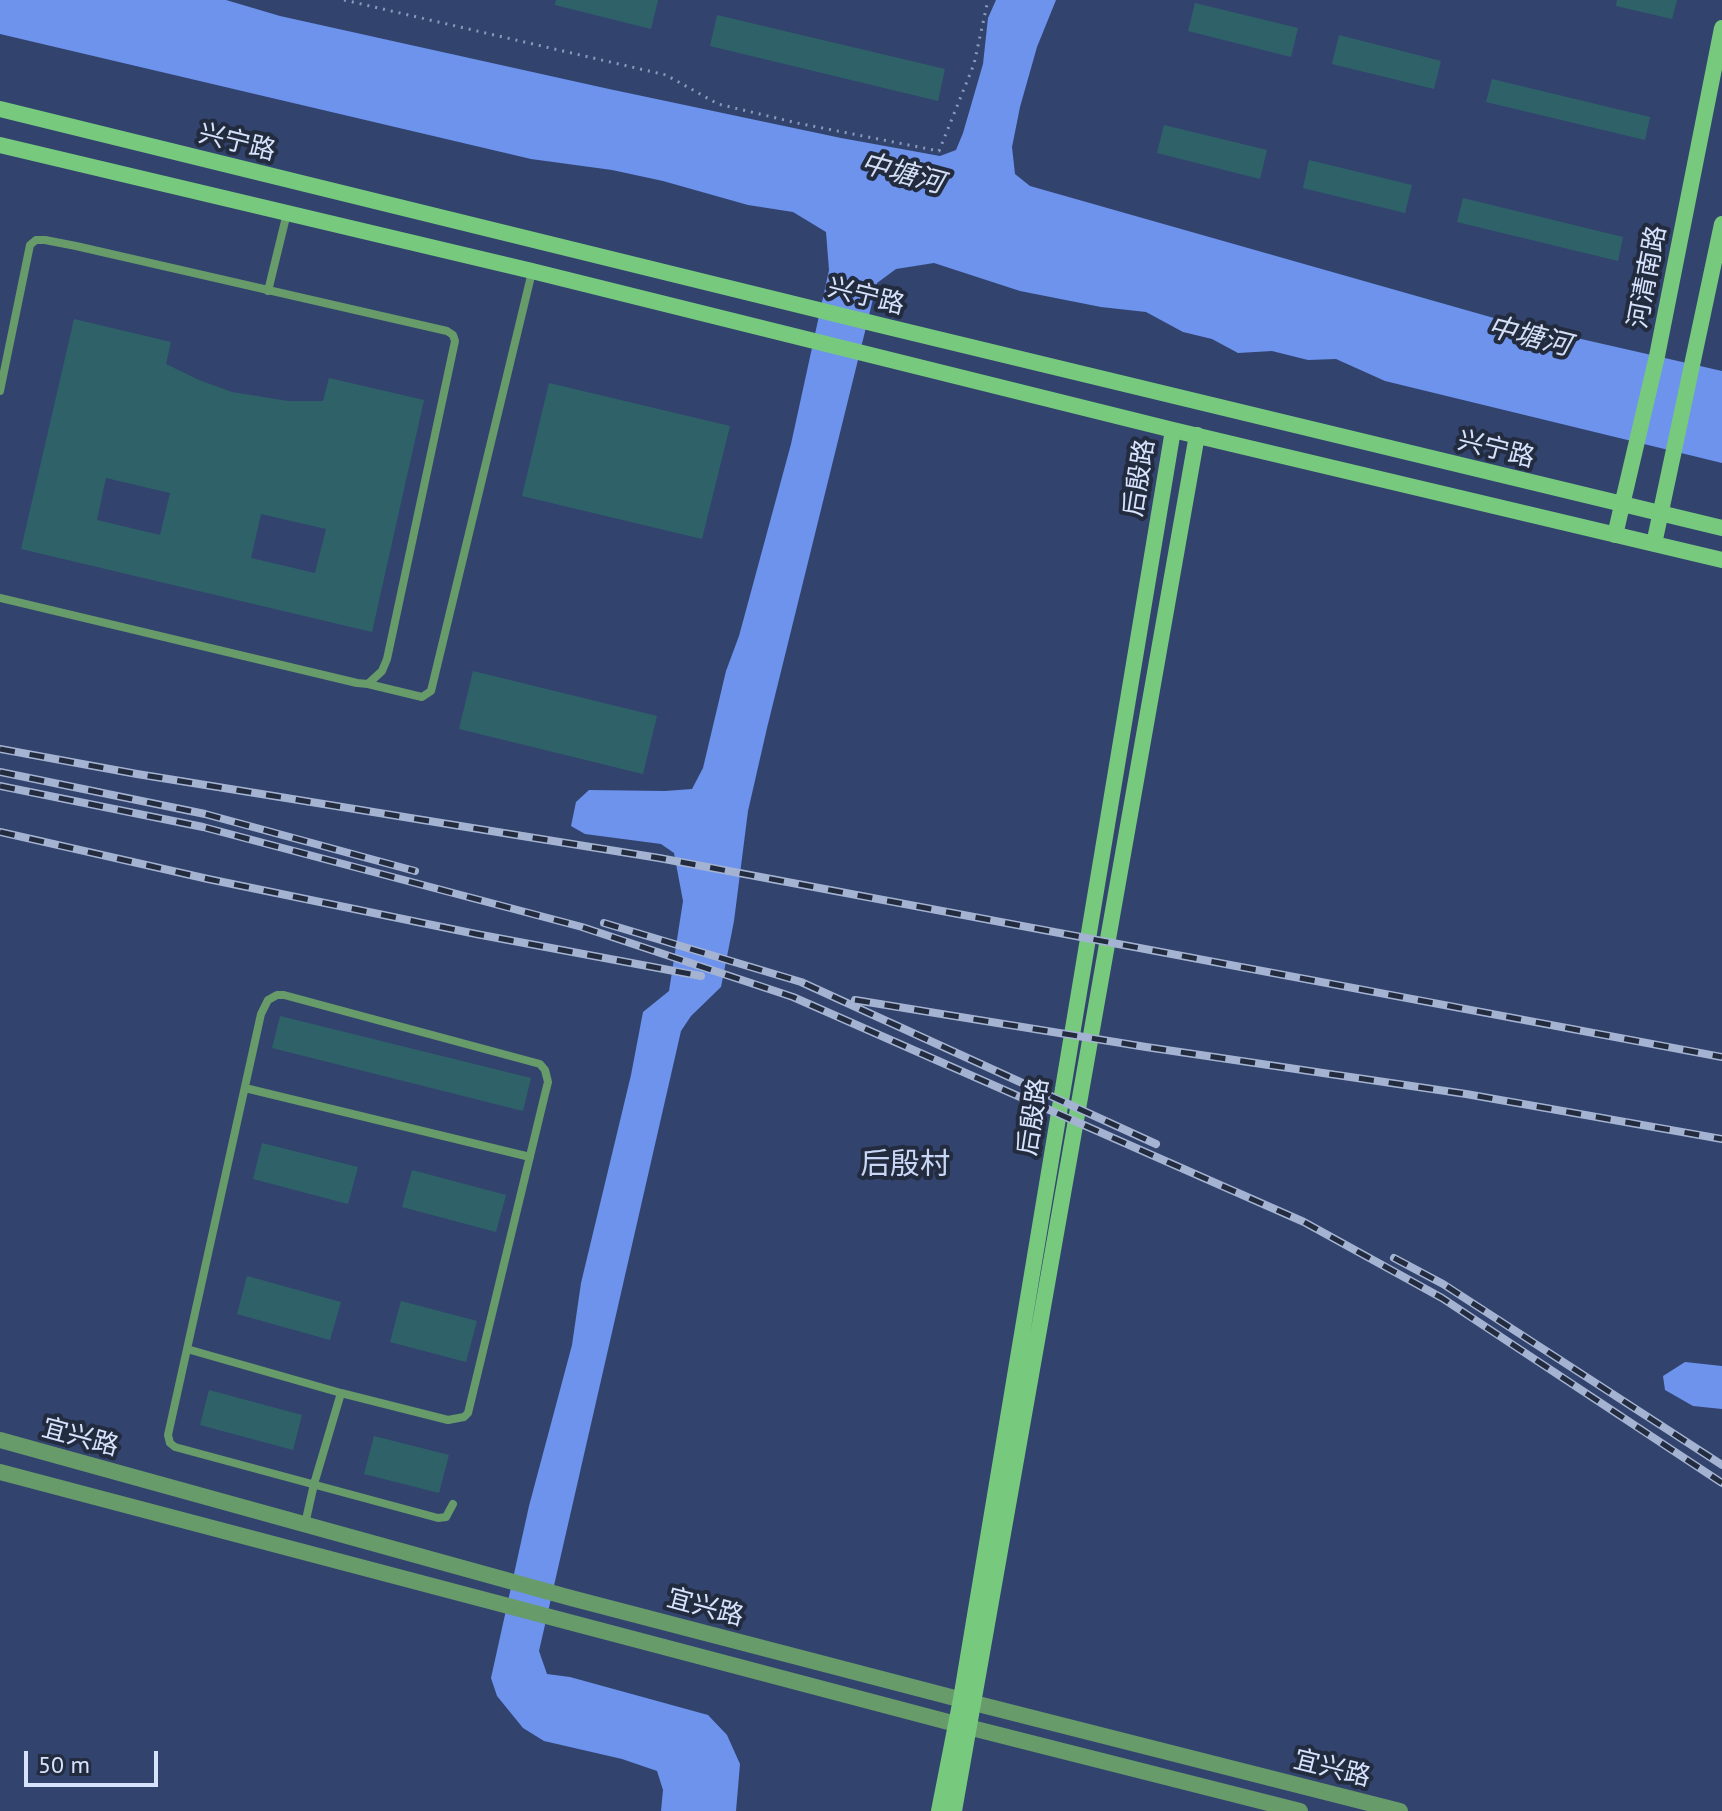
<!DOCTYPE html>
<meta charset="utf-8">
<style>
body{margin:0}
#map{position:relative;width:1722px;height:1811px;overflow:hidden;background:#32446e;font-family:"PT Sans",sans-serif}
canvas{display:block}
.scale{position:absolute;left:24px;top:1751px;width:134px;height:36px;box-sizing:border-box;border:4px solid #d7e3fd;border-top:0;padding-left:10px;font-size:24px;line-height:28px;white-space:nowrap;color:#d7e3fd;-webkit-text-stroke:6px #232b3f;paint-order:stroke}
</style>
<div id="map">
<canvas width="1722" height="1811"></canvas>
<div class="scale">50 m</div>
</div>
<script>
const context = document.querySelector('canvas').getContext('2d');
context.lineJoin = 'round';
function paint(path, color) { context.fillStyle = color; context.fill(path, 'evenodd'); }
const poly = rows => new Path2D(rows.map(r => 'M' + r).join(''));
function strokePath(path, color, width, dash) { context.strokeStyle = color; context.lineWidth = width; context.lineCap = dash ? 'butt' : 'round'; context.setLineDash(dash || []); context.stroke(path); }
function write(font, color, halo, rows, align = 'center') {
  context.font = font + ' "PT Sans","Noto Sans SC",sans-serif'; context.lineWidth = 8; context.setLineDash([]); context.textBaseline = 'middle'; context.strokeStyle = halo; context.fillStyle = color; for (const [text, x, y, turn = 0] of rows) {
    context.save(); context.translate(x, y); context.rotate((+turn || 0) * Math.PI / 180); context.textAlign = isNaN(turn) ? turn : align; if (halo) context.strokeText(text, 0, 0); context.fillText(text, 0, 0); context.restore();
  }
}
paint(poly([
 [0,0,226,0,280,16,609,89,841,138,940,156,956,150,963,133,983,64,988,18,996,0,1056,0,1037,47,1020,107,1012,147,1015,174,1030,186,1515,324,1722,371,1722,463,1385,381,1336,359,1308,360,1272,351,1238,353,1212,339,1183,332,1146,312,1101,307,1020,291,934,263,896,269,877,283,767,728,748,811,734,921,721,987,691,1016,681,1031,539,1651,547,1674,570,1677,708,1715,727,1735,740,1764,736,1811,661,1811,663,1790,657,1771,622,1759,544,1741,523,1728,497,1696,491,1678,529,1506,572,1345,581,1283,631,1075,643,1012,669,991,683,901,674,853,661,844,585,834,571,826,576,802,589,790,665,791,692,789,703,768,726,671,739,636,791,444,829,270,826,232,793,212,748,205,663,181,612,170,531,159,0,34],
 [1685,1362,1722,1366,1722,1409,1693,1406,1665,1390,1663,1376]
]), '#6d93ed');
paint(poly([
 [556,0,658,0,651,29,555,5],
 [1617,0,1677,0,1672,19,1616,6],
 [1195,3,1298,28,1291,57,1188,31],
 [717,15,945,69,938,101,710,46],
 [1339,35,1441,61,1434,89,1332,64],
 [1492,79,1650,117,1645,140,1486,102],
 [1164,125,1267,150,1260,179,1157,153],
 [1309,160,1412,185,1405,213,1303,188],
 [1463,198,1623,237,1618,261,1457,222],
 [74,319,171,342,166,364,199,380,232,392,288,401,323,401,329,378,424,400,372,632,21,549],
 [106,478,170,493,160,535,97,520],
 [261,514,326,529,315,573,251,558],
 [549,383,730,426,702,539,522,496],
 [473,671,657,716,643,774,459,729],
 [280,1016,531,1078,523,1111,272,1048],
 [262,1143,358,1167,348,1204,253,1179],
 [412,1170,506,1195,496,1232,402,1207],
 [247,1276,341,1302,330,1340,237,1314],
 [401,1301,477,1321,466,1362,390,1342],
 [209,1390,302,1415,293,1450,200,1425],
 [374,1436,449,1455,439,1493,364,1474]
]), '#2e6268');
strokePath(poly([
 [344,0,666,75,718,104,797,123,939,151,974,64,988,0]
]), '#8b9abb', 3, [2, 6]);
strokePath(poly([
 [268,291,287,213],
 [0,391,30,245,36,240,45,240,76,246,447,331,453,335,455,341,387,659,382,671,368,684,357,683,0,598],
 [368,684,422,697,431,691,532,272],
 [245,1088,530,1157],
 [187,1349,341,1393,448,1420,464,1417,468,1413,545,1094,548,1082,545,1070,540,1064,284,995,277,995,268,1000,261,1014,189,1340,168,1435,170,1443,175,1447,438,1518,446,1517,453,1504],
 [305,1524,314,1484,341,1393]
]), '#689b6a', 8);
strokePath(poly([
 [0,1440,571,1598,974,1703,1400,1811],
 [0,1472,956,1724,1300,1811]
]), '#689b6a', 16);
strokePath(poly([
 [0,109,884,326,1722,528],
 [0,145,532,271,1173,430,1722,560],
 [1615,535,1657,356,1722,28],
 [1654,544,1722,224],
 [939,1811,961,1699,1173,430],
 [954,1811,1197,435]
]), '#77ca7d', 16);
const rail = poly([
 [0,749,137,774,659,858,1722,1057],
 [0,772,205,814,415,871],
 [0,786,203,827,582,927,793,997,1304,1222,1442,1298,1722,1483],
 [0,832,208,879,476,934,701,976],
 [604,923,801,982,1156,1144],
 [855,1000,1146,1047,1466,1094,1722,1139],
 [1394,1258,1443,1284,1722,1465]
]);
strokePath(rail, '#a5b3d2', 8);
strokePath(rail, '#232b3f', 5, [15]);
write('26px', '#d7e3fd', '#232b3f', [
 ["兴宁路",237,143,14],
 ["河清南路",1648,277,-79],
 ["兴宁路",866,297,14],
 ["兴宁路",1496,450,14],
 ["后殷路",1140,478,-81],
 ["后殷路",1034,1117,-81],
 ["宜兴路",80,1438,15],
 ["宜兴路",705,1608,15],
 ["宜兴路",1332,1769,14]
]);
write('italic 28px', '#d4dff6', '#232b3f', [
 ["中塘河",902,174,15],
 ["中塘河",1529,337,14]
]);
write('30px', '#c9d7f6', '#232b3f', [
 ["后殷村",905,1165]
]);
</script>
